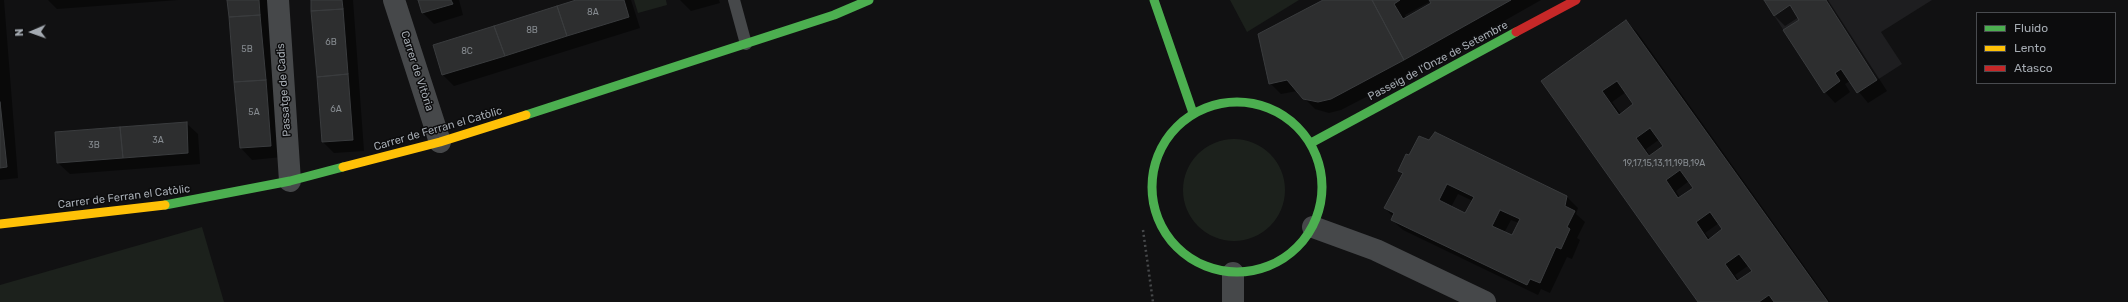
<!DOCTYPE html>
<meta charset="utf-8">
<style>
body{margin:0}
#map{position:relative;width:2128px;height:302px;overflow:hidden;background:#111112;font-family:Rubik,sans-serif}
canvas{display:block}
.legend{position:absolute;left:1976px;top:12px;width:140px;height:72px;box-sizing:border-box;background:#0c0c0d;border:1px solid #494b4f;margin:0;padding:5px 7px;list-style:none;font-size:12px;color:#a4aab1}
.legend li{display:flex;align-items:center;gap:8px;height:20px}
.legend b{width:20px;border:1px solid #494b4f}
.north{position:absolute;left:12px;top:12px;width:40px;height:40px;-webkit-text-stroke:3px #0c0c0d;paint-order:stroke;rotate:268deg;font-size:11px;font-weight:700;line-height:16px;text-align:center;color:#a4aab1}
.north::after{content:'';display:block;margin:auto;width:14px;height:18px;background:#a4aab1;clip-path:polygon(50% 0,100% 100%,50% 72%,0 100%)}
</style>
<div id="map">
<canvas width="2128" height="302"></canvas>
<ul class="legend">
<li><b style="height:5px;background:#4caf50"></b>Fluido</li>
<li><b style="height:5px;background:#ffc107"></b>Lento</li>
<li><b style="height:5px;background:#c62828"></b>Atasco</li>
</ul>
<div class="north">N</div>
</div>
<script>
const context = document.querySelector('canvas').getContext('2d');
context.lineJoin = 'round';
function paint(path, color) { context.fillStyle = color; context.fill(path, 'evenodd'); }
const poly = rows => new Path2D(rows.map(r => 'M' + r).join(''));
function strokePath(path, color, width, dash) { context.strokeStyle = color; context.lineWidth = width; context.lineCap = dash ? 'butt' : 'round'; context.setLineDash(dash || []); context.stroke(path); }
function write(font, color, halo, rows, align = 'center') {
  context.font = font + ' Rubik,sans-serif'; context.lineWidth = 3; context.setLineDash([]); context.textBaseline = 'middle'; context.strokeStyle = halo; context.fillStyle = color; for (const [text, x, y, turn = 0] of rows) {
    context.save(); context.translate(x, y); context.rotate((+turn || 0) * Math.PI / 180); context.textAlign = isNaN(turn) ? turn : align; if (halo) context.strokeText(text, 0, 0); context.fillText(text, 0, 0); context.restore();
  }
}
paint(poly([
 [1764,0,1932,0,1881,32,1902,64,1857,93,1841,69,1835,74,1840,81,1824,93]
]), '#1e1e20');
paint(poly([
 [634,0,666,0,667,5,638,13],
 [1230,0,1299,0,1247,32],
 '1183 190a51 51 0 1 1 102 0a51 51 0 1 1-102 0Z',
 [202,227,224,302,0,302,0,285]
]), '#1c211c');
paint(poly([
 [0,0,4,0,18,178,0,180],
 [48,0,178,0,57,9],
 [228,0,270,0,282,157,252,160,241,148],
 [312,0,353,0,364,151,334,153,323,142],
 [419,0,459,0,463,15,434,24,423,13],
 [580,0,631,0,640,28,454,86,443,75],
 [680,0,719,0,720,3,691,11],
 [1325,0,1541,0,1416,71,1341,110,1329,113,1315,109,1297,91,1281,94,1270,83],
 [1431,1,1432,4,1406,18,1405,15],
 [1765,0,1828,0,1887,91,1868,103,1850,81,1845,84,1850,92,1835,103,1825,92,1799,17,1785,26,1774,15],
 [1626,21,1637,32,1830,302,1700,302,1543,81],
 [1626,92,1634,105,1621,114,1612,102],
 [1660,139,1664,146,1650,156,1646,149],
 [1689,181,1694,188,1680,198,1676,191],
 [1719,223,1724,229,1710,239,1705,233],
 [1749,265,1753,271,1739,281,1735,275],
 [186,123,198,134,200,164,70,174,58,163],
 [1435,133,1567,197,1578,208,1576,214,1585,222,1577,238,1580,240,1572,259,1567,257,1550,293,1541,289,1538,295,1403,230,1392,220,1393,217,1385,208,1403,175,1399,171,1410,157,1429,141],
 [1458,194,1473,201,1466,214,1451,207],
 [1511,220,1519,223,1512,236,1504,233]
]), '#0007');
const building = poly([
 [227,0,259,0,260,15,229,17,227,0],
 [311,0,342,0,343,9,311,11,311,0],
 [418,0,451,0,453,4,422,13,418,0],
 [576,0,624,0,629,17,567,36,557,6,576,0],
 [1323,0,1372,0,1404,60,1331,99,1318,102,1303,99,1287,80,1269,84,1258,34,1323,0],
 [1372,0,1400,0,1394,4,1403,19,1431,3,1429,0,1511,0,1404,60,1372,0],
 [1764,0,1826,0,1877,80,1857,93,1841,69,1835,73,1840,81,1824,93,1783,30,1799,20,1790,5,1774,16,1764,0],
 [557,6,567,36,505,56,494,26,557,6],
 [343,9,348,74,317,77,311,11,343,9],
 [260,15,266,80,234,82,229,17,260,15],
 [1626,20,1828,302,1774,302,1769,295,1759,302,1698,302,1541,81,1626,20],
 [1617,81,1633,104,1619,115,1602,91,1617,81],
 [1650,128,1663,146,1649,156,1636,138,1650,128],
 [1680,170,1693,188,1678,198,1666,180,1680,170],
 [1710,212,1722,229,1708,240,1696,222,1710,212],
 [1739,254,1752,271,1737,281,1725,264,1739,254],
 [494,26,505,56,442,75,433,45,494,26],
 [348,74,353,140,322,142,317,77,348,74],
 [266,80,271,146,240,148,234,82,266,80],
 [0,102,7,167,0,168,0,102],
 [187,122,188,153,123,158,120,127,187,122],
 [120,127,123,158,57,163,55,132,120,127],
 [1435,132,1567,196,1565,206,1575,211,1567,227,1570,229,1561,249,1556,247,1540,283,1530,279,1527,285,1391,220,1394,213,1384,208,1403,173,1398,171,1406,154,1409,155,1419,136,1429,140,1435,132],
 [1447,184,1474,197,1465,213,1439,200,1447,184],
 [1500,210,1520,219,1512,235,1492,226,1500,210]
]);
paint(building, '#2d2e2f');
strokePath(building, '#3a3c3e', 1);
strokePath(poly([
 [1143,230,1153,302]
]), '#47494b', 2.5, [2, 3]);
strokePath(poly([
 [734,0,746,44]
]), '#46484a', 12);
strokePath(poly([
 [278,0,290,181],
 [394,0,440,142],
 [1313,227,1376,250,1485,302],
 [1233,273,1233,302]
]), '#46484a', 22);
strokePath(poly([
 [1154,0,1193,113],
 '1152 187a85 85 0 1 1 170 0a85 85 0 1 1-170 0Z',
 [526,115,834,15,869,0],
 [1311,143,1516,32],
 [165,205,290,181,343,167]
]), '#4caf50', 9);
strokePath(poly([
 [343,167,440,142,526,115],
 [0,224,165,205]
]), '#ffc107', 9);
strokePath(poly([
 [1516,32,1576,0]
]), '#c62828', 9);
write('9px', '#868b90', null, [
 ["8A",593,12],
 ["8B",532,30],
 ["6B",331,42],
 ["5B",247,49],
 ["8C",467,51],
 ["6A",336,109],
 ["5A",254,112],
 ["3A",158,140],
 ["3B",94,145],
 ["19,17,15,13,11,19B,19A",1664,163]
]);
write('11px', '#a4aab1', '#0c0c0d', [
 ["Passeig de l'Onze de Setembre",1438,61,-28],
 ["Carrer de Vitòria",417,71,72],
 ["Passatge de Cadis",284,90,-94],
 ["Carrer de Ferran el Catòlic",438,129,-16],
 ["Carrer de Ferran el Catòlic",124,197,-7]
]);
</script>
